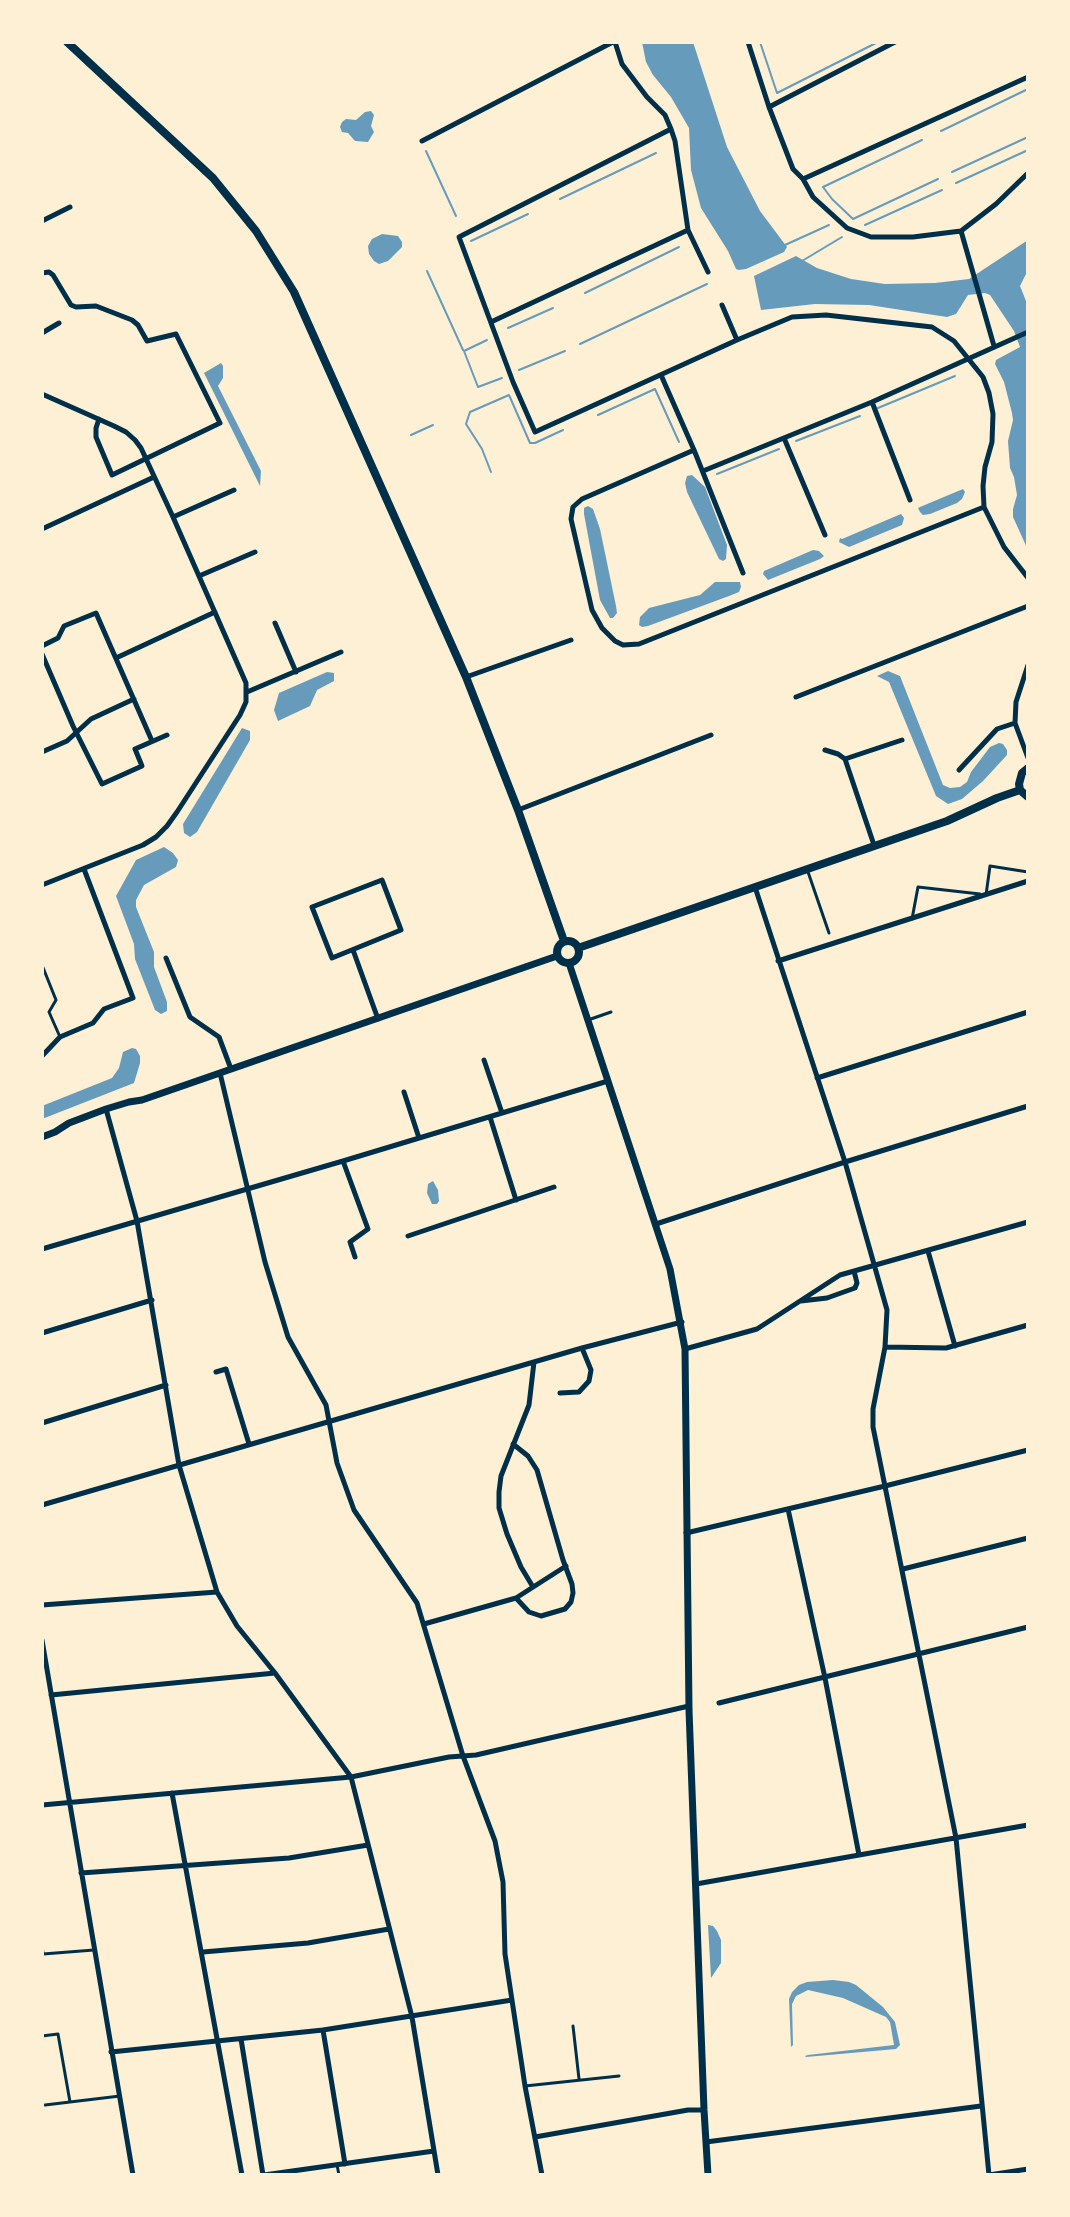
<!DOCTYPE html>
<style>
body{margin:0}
#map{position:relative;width:1070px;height:2217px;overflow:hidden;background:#fdf0d5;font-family:"Roboto Condensed",sans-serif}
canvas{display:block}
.frame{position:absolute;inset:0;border:44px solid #fdf0d5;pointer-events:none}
</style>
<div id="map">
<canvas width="1070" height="2217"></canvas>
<div class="frame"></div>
</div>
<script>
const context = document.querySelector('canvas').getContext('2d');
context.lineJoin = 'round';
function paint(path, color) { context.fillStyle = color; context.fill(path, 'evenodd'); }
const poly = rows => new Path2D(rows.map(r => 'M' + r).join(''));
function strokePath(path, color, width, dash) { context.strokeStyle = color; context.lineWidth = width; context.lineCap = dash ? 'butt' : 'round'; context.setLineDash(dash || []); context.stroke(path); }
paint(poly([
 [642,42,693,42,727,147,760,211,787,247,784,252,746,269,739,270,736,269,728,251,701,208,691,170,689,128,671,97,653,75,646,62],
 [371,111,374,115,371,126,374,132,368,142,355,141,348,133,342,132,340,127,342,122,346,119,356,120,365,112],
 [382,234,398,236,402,242,402,247,388,261,379,264,374,261,369,254,368,246,372,239],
 [1028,240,1028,270,1020,286,1028,306,1028,550,1013,517,1013,509,1017,495,1014,477,1010,468,1008,441,1013,420,1012,413,1004,382,995,364,996,360,1020,347,1014,331,990,295,985,293,968,295,956,314,947,317,869,305,815,304,761,310,754,276,796,256,817,268,851,279,885,284,935,283,969,279],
 [221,363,223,366,223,378,218,386,261,471,260,486,204,373],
 [692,475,705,487,727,545,726,559,723,561,719,559,687,492,685,483,687,476],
 [963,489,965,492,962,499,957,503,930,514,923,515,920,512,918,508,920,507],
 [588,506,593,509,600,529,616,606,617,613,613,618,610,618,600,600,584,514,584,508],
 [901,514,904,518,902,525,849,547,839,542,840,538,842,539],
 [813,550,819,551,824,556,820,559,768,580,763,574,764,571],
 [715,582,740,582,741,587,739,592,729,596,648,626,642,627,639,625,640,617,649,608,700,595],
 [888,671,900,676,943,785,950,788,960,787,967,782,971,772,990,747,999,743,1003,744,1007,750,1007,755,983,781,962,799,948,804,936,796,889,682,877,676],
 [327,672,334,673,334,681,317,690,310,706,278,721,274,710,279,693],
 [242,728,250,731,250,740,197,832,190,837,184,833,183,824],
 [164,847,173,853,178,860,176,867,144,885,136,900,136,907,154,952,154,967,167,1002,167,1011,161,1014,155,1010,135,959,134,944,116,896,136,860],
 [132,1048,136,1049,140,1056,140,1063,134,1083,42,1119,42,1106,112,1078,119,1068,123,1052],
 [433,1181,438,1190,439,1201,437,1204,432,1204,427,1193,428,1184],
 [708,1925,713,1926,717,1931,721,1940,721,1963,711,1978],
 [833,1980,849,1982,856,1985,883,2007,895,2022,900,2045,896,2049,806,2057,805,2056,808,2055,894,2045,890,2022,886,2017,843,1998,808,1990,796,1996,792,2004,793,2045,791,2047,789,1999,792,1992,799,1985,807,1982]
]), '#669bbc');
strokePath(poly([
 [760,42,777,93,878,42],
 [941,131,1028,89],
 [922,140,823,187,832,199,853,219,938,179],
 [426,151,456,216],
 [952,172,1028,137],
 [956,183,1028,150],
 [560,199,656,153],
 [865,225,942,190],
 [471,241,528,214],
 [785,245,829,225],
 [802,261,842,237],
 [427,271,463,350],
 [585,293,679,247],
 [508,328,553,308],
 [487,340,464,351,478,387,502,378],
 [580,344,707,284],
 [519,370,565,351],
 [878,408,955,376],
 [598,415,655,389,679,442],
 [411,435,433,425],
 [796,441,860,416],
 [491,472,482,449,466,424,470,412,509,395,530,443,535,443,563,430],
 [717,474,779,449]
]), '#669bbc', 2);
strokePath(poly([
 [807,869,829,933],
 [986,895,990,866,1028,872],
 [912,919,918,887,980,894],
 [42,965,56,1000,49,1012,60,1037],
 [588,1020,611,1012],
 [42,1944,43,1954,94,1950],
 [573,2026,579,2079],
 [42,2036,58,2034,70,2102],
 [525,2086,619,2076],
 [45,2105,120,2096],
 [337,2165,339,2175]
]), '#003049', 3);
strokePath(poly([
 [615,42,622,64,647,97,665,115,671,129,675,141,688,230,708,272],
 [748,42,769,107,793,169,803,179,813,197,847,228,871,237,913,237,961,231,996,204,1028,173],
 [769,107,895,42],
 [671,129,459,237,513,382,535,432,737,340],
 [422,141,613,42],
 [803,179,1028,77],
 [42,221,70,207],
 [961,231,994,346],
 [42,273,49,272,53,275,71,305,76,307,96,306,132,320,138,325,147,341,176,334,220,423,112,475,96,437,96,428,99,419],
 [722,305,737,340,792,317,826,315,932,327,954,341,983,377,989,393,993,414,992,442,985,467,983,486,984,507,1004,547,1028,578],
 [491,322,688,230],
 [42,333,59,323],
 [661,375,694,450,582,499,573,507,571,519,592,610,602,628,615,641,623,645,639,644,984,507],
 [42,394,114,426,126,432,135,440,141,448,173,517],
 [872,402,910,500],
 [784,438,825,535],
 [694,450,743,573],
 [703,471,872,402,1028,332],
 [42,529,154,477],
 [199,576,255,552],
 [275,623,296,672],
 [42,646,58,638,64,626,96,613,152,741],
 [42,654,73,726,102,784,142,766,135,749,167,735],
 [116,658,215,612],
 [1028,665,1016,702,1015,723,1028,758],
 [466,677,571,640],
 [247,692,341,652],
 [796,697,1028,606],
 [825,750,838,754,845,759],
 [42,752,67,741,91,719,134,699],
 [959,770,997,729,1015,723],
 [518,810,711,735],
 [874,845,845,759,902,740],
 [382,880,401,930,332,958,312,907,382,880],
 [42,885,143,845,156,837,167,826,177,812,240,715,246,702,246,683,173,517,234,490],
 [755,887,845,1162,887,1310,885,1347,873,1409,873,1427,956,1838,989,2175],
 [353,950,378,1019],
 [166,958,190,1017,219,1037,231,1069],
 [778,961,1028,881],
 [42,1056,60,1037,93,1023,104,1009,133,998,84,869],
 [484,1060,502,1113],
 [220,1073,265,1262,288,1337,326,1405,337,1463,354,1510,417,1603,463,1756,495,1841,503,1882,505,1954,525,2086,542,2175],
 [817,1078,1028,1012],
 [404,1092,419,1138],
 [106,1109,137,1221,179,1465,217,1592,237,1626,275,1673,351,1777,412,2017,438,2175],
 [490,1117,516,1200],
 [343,1161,368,1229,350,1242,355,1257],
 [656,1224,845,1162,1028,1106],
 [408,1236,554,1187],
 [42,1249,343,1161,608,1081],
 [928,1251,955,1346],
 [801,1301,827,1298,855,1288,857,1283,854,1271],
 [42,1333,152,1300],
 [885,1347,946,1348,1028,1325],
 [685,1349,757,1329,840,1275,1028,1222],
 [216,1372,226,1369,249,1444],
 [560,1393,579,1392,589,1381,591,1370,582,1348],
 [42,1423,166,1385],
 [513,1444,528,1456,537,1470,563,1560,572,1584,573,1593,571,1602,565,1609,541,1616,529,1612,516,1598],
 [42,1505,582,1348,682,1322],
 [788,1509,825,1678,859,1855],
 [686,1533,885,1486,1028,1450],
 [903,1569,1028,1538],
 [533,1587,521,1567,507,1534,499,1508,499,1492,501,1476,529,1405,534,1362],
 [42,1605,217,1592],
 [424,1624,516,1598,566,1566],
 [42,1640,133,2175],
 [51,1695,275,1673],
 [719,1703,1028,1627],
 [172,1793,242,2175],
 [42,1805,351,1777,449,1757,476,1755,689,1706],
 [81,1873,289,1858,368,1845],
 [696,1884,1028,1825],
 [203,1952,308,1943,389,1929],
 [323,2030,345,2164],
 [241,2039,263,2175],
 [111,2052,323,2030,512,2000],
 [535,2137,688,2110,704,2110],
 [706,2142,981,2106],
 [264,2175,434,2151],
 [989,2175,1028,2169]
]), '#003049', 5);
strokePath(poly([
 [569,963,670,1269,685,1349,689,1710,704,2110,708,2175],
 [42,1137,55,1132,69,1123,106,1109,129,1102,142,1100,557,956]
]), '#003049', 7);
strokePath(poly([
 [67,42,213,178,256,231,294,292,466,677,518,810,564,941],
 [1028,768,1022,773,1019,784,1020,790,1028,797],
 '557 952a11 11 0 1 1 22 0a11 11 0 1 1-22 0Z',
 [578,948,947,821,997,798,1020,790]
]), '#003049', 8);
</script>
